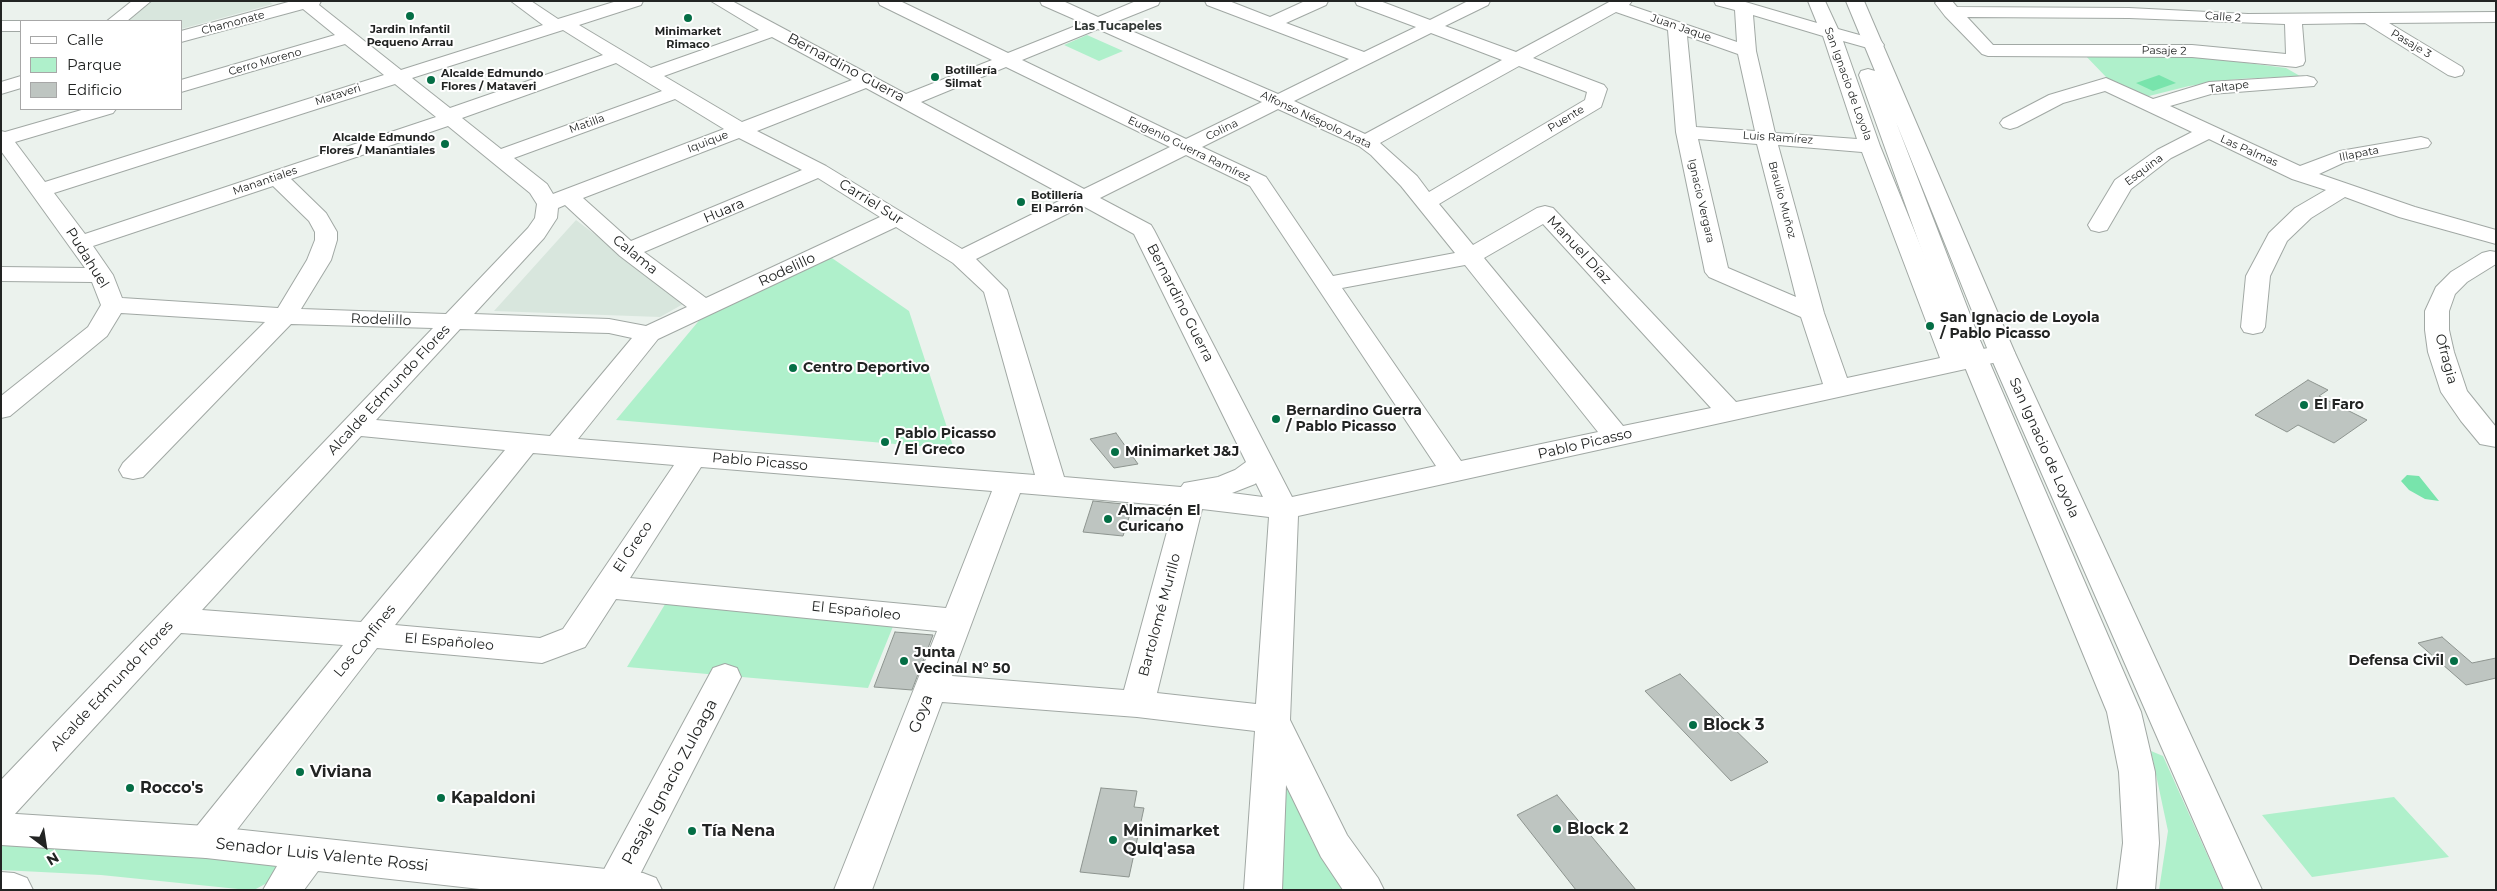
<!DOCTYPE html>
<meta charset="utf-8">
<style>
body{margin:0}
#map{position:relative;width:2497px;height:891px;overflow:hidden;background:#ebf2ed;font-family:Montserrat,sans-serif}
canvas{display:block}
.frame{position:absolute;inset:0;border:2px solid #222423;pointer-events:none}
.legend{position:absolute;left:20px;top:20px;width:162px;height:90px;box-sizing:border-box;background:#fff;border:1px solid #a7a7a7;margin:0;padding:6px 9px;list-style:none;font-size:15px;color:#222423}
.legend li{display:flex;align-items:center;gap:10px;height:25px}
.legend b{width:25px;border:1px solid #a7a7a7}
.north{position:absolute;left:20px;top:821px;width:50px;height:50px;-webkit-text-stroke:4px #fff;paint-order:stroke;rotate:149deg;font-size:14px;font-weight:700;line-height:20px;text-align:center;color:#222423}
.north::after{content:'';display:block;margin:auto;width:18px;height:22px;background:#222423;clip-path:polygon(50% 0,100% 100%,50% 72%,0 100%)}
</style>
<div id="map">
<canvas width="2497" height="891"></canvas>
<div class="frame"></div>
<ul class="legend">
<li><b style="height:6px;background:#fff"></b>Calle</li>
<li><b style="height:14px;background:#aff0cb"></b>Parque</li>
<li><b style="height:14px;background:#bec5c1"></b>Edificio</li>
</ul>
<div class="north">N</div>
</div>
<script>
const context = document.querySelector('canvas').getContext('2d');
context.lineJoin = 'round';
function paint(path, color) { context.fillStyle = color; context.fill(path, 'evenodd'); }
const poly = rows => new Path2D(rows.map(r => 'M' + r).join(''));
function strokePath(path, color, width, dash) { context.strokeStyle = color; context.lineWidth = width; context.lineCap = dash ? 'butt' : 'round'; context.setLineDash(dash || []); context.stroke(path); }
function write(font, color, halo, rows, align = 'center') {
  context.font = font + ' Montserrat,sans-serif'; context.lineWidth = 4; context.setLineDash([]); context.textBaseline = 'middle'; context.strokeStyle = halo; context.fillStyle = color; for (const [text, x, y, turn = 0] of rows) {
    context.save(); context.translate(x, y); context.rotate((+turn || 0) * Math.PI / 180); context.textAlign = isNaN(turn) ? turn : align; if (halo) context.strokeText(text, 0, 0); context.fillText(text, 0, 0); context.restore();
  }
}
paint(poly([
 [149,1,268,1,273,4,181,29,181,21,121,21],
 [576,220,685,303,660,317,494,311]
]), '#d8e6dd');
paint(poly([
 [1087,35,1123,51,1099,61,1064,45],
 [2082,52,2209,58,2286,68,2300,76,2237,79,2189,86,2145,97,2107,78],
 [829,256,909,311,954,449,616,420,702,317],
 [670,596,896,619,868,688,627,667],
 [2151,751,2163,756,2223,890,2159,890,2168,831],
 [1281,778,1288,779,1312,841,1345,890,1276,890],
 [2394,797,2449,857,2312,877,2262,815],
 [19,838,275,862,276,871,267,883,254,890,248,890,101,875,1,870,1,845]
]), '#aff0cb');
paint(poly([
 [2159,75,2176,83,2153,91,2136,83],
 [2407,475,2419,476,2439,501,2425,499,2409,490,2401,481]
]), '#78e4ac');
const building = poly([
 [2308,380,2328,390,2319,396,2367,420,2334,443,2298,425,2287,432,2255,415,2308,380],
 [1116,433,1138,464,1114,468,1090,439,1116,433],
 [1093,501,1133,505,1123,536,1083,532,1093,501],
 [895,632,933,635,912,690,874,687,895,632],
 [2442,637,2472,663,2496,658,2496,678,2466,685,2418,643,2442,637],
 [1680,674,1720,715,1768,762,1731,781,1645,691,1680,674],
 [1101,788,1137,791,1134,807,1144,808,1129,877,1080,872,1101,788],
 [1557,795,1597,843,1636,890,1576,890,1517,815,1557,795]
]);
paint(building, '#bec5c1');
strokePath(building, '#8d948f', 1);
const minor = poly([
 [132,1,151,1,127,21,107,21,132,1],
 [292,1,321,1,319,5,401,70,543,25,511,1,531,1,558,19,617,1,643,1,641,5,579,25,651,68,759,30,711,1,732,1,906,94,992,60,880,5,878,1,900,1,1008,53,1083,23,1042,5,1040,1,1063,1,1098,17,1136,1,1160,1,1158,5,1113,23,1278,94,1349,59,1207,5,1205,1,1229,1,1270,17,1305,1,1328,1,1326,5,1286,23,1364,52,1416,27,1357,5,1355,1,1380,1,1430,20,1468,1,1490,1,1488,5,1445,26,1516,52,1611,1,1632,1,1629,5,1737,42,1735,10,1716,5,1714,1,1742,1,1817,23,1808,1,1825,1,1838,29,1881,41,1884,45,1881,49,1875,50,1843,41,1880,146,1964,353,2002,345,2011,348,2015,353,2011,358,2002,361,1298,516,1290,720,1347,835,1378,878,1384,890,1343,890,1321,857,1286,785,1282,890,1244,890,1255,731,1137,717,942,702,872,890,834,890,937,631,616,599,585,647,542,663,377,648,219,853,206,858,193,853,188,842,193,831,343,645,181,633,14,815,1,819,1,780,433,328,291,324,143,477,133,479,123,477,119,470,123,463,265,322,121,313,107,336,10,416,1,418,1,396,88,327,101,305,92,282,1,281,1,267,85,268,1,151,1,131,5,132,85,109,116,109,113,113,15,142,45,182,384,75,345,44,181,92,181,80,335,35,303,9,181,42,181,31,292,1],
 [1616,12,1668,30,1676,132,1705,272,1709,277,1801,317,1823,384,1736,402,1553,208,1545,206,1537,208,1473,245,1439,204,1601,107,1607,89,1604,85,1533,58,1616,12],
 [1753,15,1823,36,1857,139,1775,133,1756,51,1753,15],
 [1098,29,1262,102,1186,139,1022,60,1098,29],
 [563,30,603,55,450,108,412,78,563,30],
 [1431,33,1502,60,1365,134,1294,101,1431,33],
 [1687,36,1738,54,1755,131,1696,127,1687,36],
 [772,37,852,80,742,122,664,76,772,37],
 [616,63,662,91,501,149,462,118,616,63],
 [1519,66,1587,92,1585,100,1429,192,1417,176,1380,143,1519,66],
 [1006,67,1170,147,1084,189,921,102,1006,67],
 [395,84,436,117,85,234,54,193,395,84],
 [866,88,1067,197,962,249,826,166,757,131,866,88],
 [675,99,724,129,553,194,547,184,514,158,675,99],
 [1278,109,1359,146,1371,155,1401,186,1455,253,1333,276,1266,177,1202,147,1278,109],
 [448,126,530,193,537,204,535,218,528,228,446,314,301,309,331,260,337,240,337,232,326,213,291,179,448,126],
 [739,138,802,170,631,241,583,198,739,138],
 [1698,139,1757,144,1796,297,1728,268,1698,139],
 [1778,145,1862,152,1940,358,1847,378,1824,313,1778,145],
 [1186,155,1250,186,1436,466,1292,497,1154,230,1151,225,1100,198,1186,155],
 [818,178,880,217,706,298,644,252,818,178],
 [273,186,309,221,315,232,315,240,307,260,278,308,122,298,113,275,93,246,273,186],
 [565,205,620,256,687,307,646,326,609,319,474,314,544,238,557,218,558,208,565,205],
 [1083,206,1134,234,1246,462,1235,470,1218,477,1184,483,1181,487,1064,477,1007,290,976,259,1083,206],
 [1543,224,1711,408,1623,426,1484,258,1543,224],
 [896,227,953,263,984,292,1035,475,578,439,658,339,896,227],
 [1465,265,1598,432,1461,461,1342,288,1465,265],
 [460,329,609,333,632,338,550,436,376,420,460,329],
 [361,436,505,450,361,622,202,610,361,436],
 [533,453,674,465,563,629,540,638,395,625,533,453],
 [701,467,992,491,946,608,630,578,701,467],
 [1256,483,1263,497,1232,493,1255,484,1256,483],
 [1020,493,1174,506,1124,690,952,676,1020,493],
 [1202,509,1269,517,1256,704,1157,693,1202,509],
 [1937,1,1952,1,1957,7,2129,8,2248,14,2496,12,2496,22,2389,23,2462,67,2464,71,2462,75,2455,77,2448,75,2365,23,2302,24,2305,61,2303,65,2296,67,2192,57,1988,56,1982,54,1945,16,1935,3,1937,1],
 [1967,17,2129,18,2285,24,2286,54,2192,45,1993,45,1967,17],
 [1,21,23,21,21,21,21,31,1,31,1,21],
 [21,76,21,88,1,94,1,82,21,76],
 [2307,76,2314,78,2317,82,2314,86,2211,94,2170,106,2300,166,2340,151,2421,137,2428,139,2431,143,2428,147,2345,162,2319,174,2415,207,2496,230,2496,244,2399,217,2345,197,2311,218,2287,241,2270,276,2265,327,2262,332,2253,334,2244,332,2241,327,2246,276,2269,233,2295,208,2326,190,2292,179,2209,139,2171,158,2131,189,2107,230,2099,232,2091,230,2088,225,2115,180,2157,150,2192,132,2105,91,2063,103,2017,127,2010,129,2003,127,2000,123,2003,119,2049,95,2106,78,2153,99,2209,82,2307,76],
 [2490,251,2496,252,2496,264,2467,282,2455,294,2449,311,2449,330,2454,352,2467,391,2496,427,2496,447,2480,444,2461,421,2441,392,2428,352,2425,330,2425,311,2436,287,2451,272,2482,253,2490,251],
 [725,664,737,668,741,677,632,890,596,890,595,887,601,875,713,668,725,664]
]);
const major = poly([
 [1846,1,1864,1,2015,353,2262,890,2224,890,1989,353,1896,122,1979,338,2141,712,2155,772,2159,843,2155,890,2117,890,2123,843,2119,772,2107,712,1953,338,1859,75,1861,71,1868,69,1875,71,1846,1],
 [1,813,206,826,643,873,656,878,662,890,489,890,318,871,304,890,263,890,277,866,206,858,1,845,1,813],
 [1,872,14,873,27,878,33,890,1,890,1,872]
]);
strokePath(minor, '#a1a8a4', 2);
strokePath(major, '#a1a8a4', 2);
paint(minor, '#fff');
paint(major, '#fff');
for (const [x, y, r, color] of [
 [410,16,5,"#046e45"],
 [688,18,5,"#046e45"],
 [935,77,5,"#046e45"],
 [431,80,5,"#046e45"],
 [445,144,5,"#046e45"],
 [1021,202,5,"#046e45"],
 [1930,326,5,"#046e45"],
 [793,368,5,"#046e45"],
 [2304,405,5,"#046e45"],
 [1276,419,5,"#046e45"],
 [885,442,5,"#046e45"],
 [1115,452,5,"#046e45"],
 [1108,519,5,"#046e45"],
 [904,661,5,"#046e45"],
 [2454,661,5,"#046e45"],
 [1693,725,5,"#046e45"],
 [300,772,5,"#046e45"],
 [130,788,5,"#046e45"],
 [441,798,5,"#046e45"],
 [1557,829,5,"#046e45"],
 [692,831,5,"#046e45"],
 [1113,840,5,"#046e45"]
]) { const dot = new Path2D(); dot.arc(x, y, r, 0, 2 * Math.PI); context.fillStyle = color; context.fill(dot); strokePath(dot, '#fff', 2); }
write('11px', '#222423', '#fff', [
 ["Calle 2",2223,17,4],
 ["Chamonate",233,23,-15],
 ["Juan Jaque",1681,28,19],
 ["Pasaje 3",2411,44,31],
 ["Pasaje 2",2164,51,1],
 ["Cerro Moreno",265,62,-16],
 ["San Ignacio de Loyola",1848,84,70],
 ["Taltape",2229,87,-7],
 ["Mataveri",338,95,-18],
 ["Puente",1566,119,-31],
 ["Alfonso Néspolo Arata",1316,120,25],
 ["Matilla",587,124,-20],
 ["Colina",1222,130,-26],
 ["Luis Ramírez",1778,138,4],
 ["Iquique",708,142,-21],
 ["Eugenio Guerra Ramírez",1189,149,26],
 ["Las Palmas",2249,151,24],
 ["Illapata",2359,154,-11],
 ["Esquina",2144,170,-37],
 ["Manantiales",265,181,-19],
 ["Braulio Muñoz",1782,200,75],
 ["Ignacio Vergara",1701,201,77]
]);
write('bold 11px', '#222423', '#fff', [
 ["Jardin Infantil",410,30,"center"],
 ["Pequeno Arrau",410,43,"center"],
 ["Minimarket",688,32,"center"],
 ["Rimaco",688,45,"center"],
 ["Botillería",945,71],
 ["Silmat",945,84],
 ["Alcalde Edmundo",441,74],
 ["Flores / Mataveri",441,87],
 ["Alcalde Edmundo",435,138,"right"],
 ["Flores / Manantiales",435,151,"right"],
 ["Botillería",1031,196],
 ["El Parrón",1031,209]
], 'left');
write('bold 12px', '#333936', '#fff', [
 ["Las Tucapeles",1118,26]
]);
write('14px', '#222423', '#fff', [
 ["Bernardino Guerra",846,68,28],
 ["Carriel Sur",871,202,32],
 ["Huara",724,211,-23],
 ["Manuel Díaz",1579,250,47],
 ["Calama",635,255,39],
 ["Pudahuel",87,258,58],
 ["Rodelillo",787,270,-25],
 ["Bernardino Guerra",1180,303,63],
 ["Rodelillo",381,320,2],
 ["Ofragia",2446,359,75],
 ["Alcalde Edmundo Flores",389,390,-47],
 ["Pablo Picasso",1585,444,-13],
 ["San Ignacio de Loyola",2044,448,66],
 ["Pablo Picasso",760,462,5],
 ["El Greco",633,547,-56],
 ["El Españoleo",856,611,6],
 ["Bartolomé Murillo",1160,615,-75],
 ["Los Confines",365,641,-51],
 ["El Españoleo",449,642,5],
 ["Alcalde Edmundo Flores",112,686,-47]
]);
write('bold 14px', '#222423', '#fff', [
 ["San Ignacio de Loyola",1940,318],
 ["/ Pablo Picasso",1940,334],
 ["Centro Deportivo",803,368],
 ["El Faro",2314,405],
 ["Bernardino Guerra",1286,411],
 ["/ Pablo Picasso",1286,427],
 ["Pablo Picasso",895,434],
 ["/ El Greco",895,450],
 ["Minimarket J&J",1125,452],
 ["Almacén El",1118,511],
 ["Curicano",1118,527],
 ["Junta",914,653],
 ["Vecinal N° 50",914,669],
 ["Defensa Civil",2444,661,"right"]
], 'left');
write('16px', '#222423', '#fff', [
 ["Goya",921,714,-69],
 ["Pasaje Ignacio Zuloaga",670,782,-62],
 ["Senador Luis Valente Rossi",322,855,6]
]);
write('bold 16px', '#222423', '#fff', [
 ["Block 3",1703,725],
 ["Viviana",310,772],
 ["Rocco's",140,788],
 ["Kapaldoni",451,798],
 ["Block 2",1567,829],
 ["Tía Nena",702,831],
 ["Minimarket",1123,831],
 ["Qulq'asa",1123,849]
], 'left');
</script>
